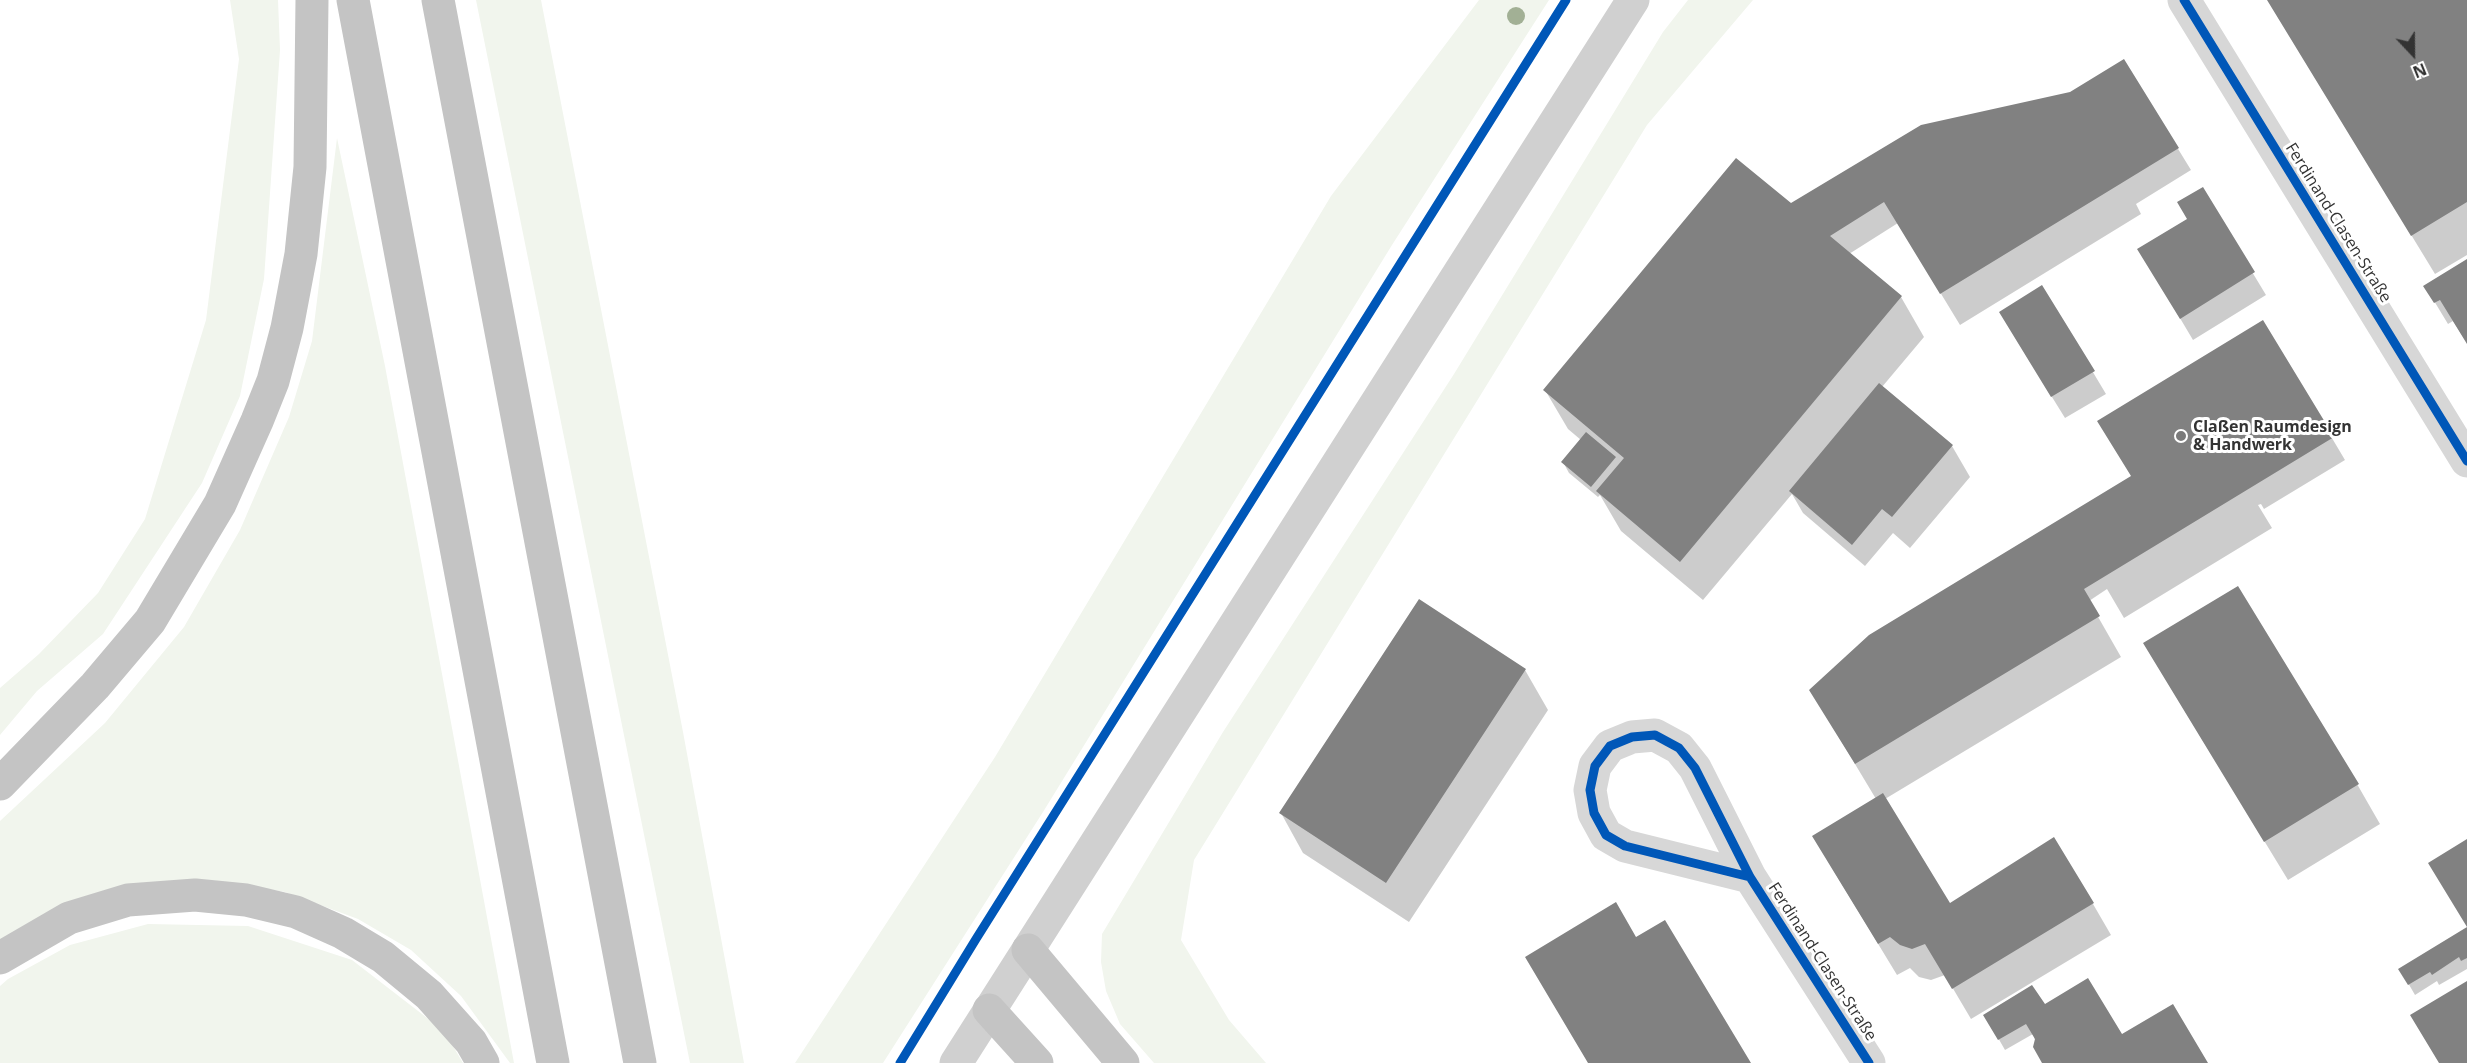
<!DOCTYPE html>
<meta charset="utf-8">
<style>
body{margin:0}
#map{position:relative;width:2467px;height:1063px;overflow:hidden;background:#fff;font-family:"Open Sans",sans-serif}
canvas{display:block}
.north{position:absolute;left:2383px;top:24px;width:60px;height:60px;-webkit-text-stroke:4px #fff;paint-order:stroke;rotate:158deg;font-size:16px;font-weight:700;line-height:24px;text-align:center;color:#333}
.north::after{content:'';display:block;margin:auto;width:21px;height:27px;background:#333;clip-path:polygon(50% 0,100% 100%,50% 72%,0 100%)}
</style>
<div id="map">
<canvas width="2467" height="1063"></canvas>
<div class="north">N</div>
</div>
<script>
const context = document.querySelector('canvas').getContext('2d');
context.lineJoin = 'round';
function paint(path, color) { context.fillStyle = color; context.fill(path, 'evenodd'); }
const poly = rows => new Path2D(rows.map(r => 'M' + r).join(''));
function strokePath(path, color, width, dash) { context.strokeStyle = color; context.lineWidth = width; context.lineCap = dash ? 'butt' : 'round'; context.setLineDash(dash || []); context.stroke(path); }
function write(font, color, halo, rows, align = 'center') {
  context.font = font + ' "Open Sans",sans-serif'; context.lineWidth = 6; context.setLineDash([]); context.textBaseline = 'middle'; context.strokeStyle = halo; context.fillStyle = color; for (const [text, x, y, turn = 0] of rows) {
    context.save(); context.translate(x, y); context.rotate((+turn || 0) * Math.PI / 180); context.textAlign = isNaN(turn) ? turn : align; if (halo) context.strokeText(text, 0, 0); context.fillText(text, 0, 0); context.restore();
  }
}
paint(poly([
 [230,0,278,0,280,50,264,279,240,396,202,483,103,634,37,691,0,735,0,688,39,654,98,593,145,519,206,320,239,59],
 [476,0,541,0,683,732,744,1063,690,1063],
 [1479,0,1549,0,1392,245,1043,812,883,1063,795,1063,995,757,1331,196],
 [1688,0,1753,0,1647,125,1194,860,1181,940,1229,1020,1266,1063,1154,1063,1120,1024,1106,991,1101,962,1102,934,1223,732,1454,374,1663,32],
 [337,138,385,366,514,1063,510,1063,461,996,411,950,358,919,285,892,232,883,0,945,0,821,105,723,184,627,240,530,289,417,312,341],
 [148,924,248,926,352,960,444,1031,463,1063,0,1063,0,986,8,979,70,945]
]), '#f1f5ed');
paint(poly([
 [2268,0,2467,0,2467,255,2435,274],
 [2124,61,2191,170,2136,204,2141,214,1960,325,1898,223,1849,254,1901,297,1924,337,1882,387,1952,446,1970,477,1910,548,1893,533,1865,566,1803,513,1792,494,1703,600,1621,531,1600,495,1598,497,1569,473,1563,462,1581,440,1568,429,1545,390,1796,210,2071,93],
 [2202,189,2266,295,2193,340,2152,271,2189,220],
 [2467,261,2467,343,2453,321,2448,324,2425,286],
 [2042,287,2106,394,2065,418,2013,334],
 [2263,322,2345,460,2264,509,2261,504,2258,505,2272,528,2124,618,2107,589,2089,601,2121,657,1885,799,1949,905,2093,904,2111,935,1971,1019,1945,975,1931,980,1919,977,1910,968,1897,975,1832,868,1876,799,1834,729,2132,477],
 [1525,670,1548,710,1409,922,1303,853,1281,813],
 [2168,683,2357,784,2380,824,2288,880],
 [2467,929,2467,969,2439,985,2437,981,2415,995,2400,969],
 [2045,1007,2121,1037,2206,1063,2043,1063,2033,1034,2005,1050,1985,1015]
]), '#0003');
paint(poly([
 [2267,0,2467,0,2467,202,2411,236],
 [2124,59,2179,148,1940,294,1884,202,1830,236,1902,296,1680,562,1596,491,1624,458,1543,390,1736,158,1791,203,1921,125,2070,92],
 [2203,187,2255,272,2180,319,2137,249,2187,219,2177,202],
 [2467,259,2467,344,2440,300,2434,303,2423,286],
 [2042,285,2095,371,2051,397,1999,312],
 [2263,320,2334,437,2084,589,2100,616,1855,764,1809,690,1869,635,2131,476,2097,421],
 [1879,383,1953,445,1892,517,1882,509,1852,545,1789,491],
 [1586,432,1616,457,1591,487,1561,462],
 [2238,586,2359,784,2264,842,2143,643],
 [1419,599,1526,669,1386,883,1279,813],
 [1883,793,1950,903,2054,837,2094,903,1952,989,1925,944,1912,949,1900,945,1890,937,1878,944,1812,836],
 [2467,839,2467,958,2461,961,2459,957,2432,975,2430,972,2408,985,2398,969,2467,927,2428,863],
 [1616,902,1636,937,1665,920,1751,1063,1588,1063,1525,957],
 [2088,978,2122,1034,2173,1004,2208,1063,2042,1063,2033,1047,2035,1039,2026,1024,1998,1040,1983,1015,2032,985,2045,1004],
 [2467,981,2467,1063,2439,1063,2410,1015]
]), '#818181');
strokePath(poly([
 [2184,0,2467,461],
 [1750,877,1625,846,1606,835,1594,813,1590,790,1595,766,1610,746,1632,737,1655,735,1679,748,1695,768,1750,877,1869,1063]
]), '#d7d7d7', 33);
strokePath(poly([
 [956,1063,1633,0]
]), '#d0d0d0', 33);
strokePath(poly([
 [353,0,553,1063],
 [438,0,640,1063],
 [0,784,95,686,150,621,220,504,257,421,273,381,287,328,301,254,310,167,312,0],
 [1028,950,1123,1063],
 [0,958,69,918,128,900,195,895,246,900,296,912,343,933,383,957,429,995,471,1042,483,1063],
 [989,1010,1037,1063]
]), '#c4c4c4', 33);
strokePath(poly([
 [2184,0,2467,461],
 [1750,877,1625,846,1606,835,1594,813,1590,790,1595,766,1610,746,1632,737,1655,735,1679,748,1695,768,1750,877,1869,1063],
 [900,1063,976,939,1566,0]
]), '#0057b8', 9);
context.fillStyle = '#a2b095';
for (const [x, y] of [
 [1516,16]
]) { context.beginPath(); context.arc(x, y, 9, 0, 2 * Math.PI); context.fill(); }
for (const [x, y, r, color] of [
 [2181,436,6,"#7a7a7a"]
]) { const dot = new Path2D(); dot.arc(x, y, r, 0, 2 * Math.PI); context.fillStyle = color; context.fill(dot); strokePath(dot, '#fff', 2); }
write('16px', '#333', '#fff', [
 ["Ferdinand-Clasen-Straße",2338,223,58],
 ["Ferdinand-Clasen-Straße",1822,962,57]
]);
write('bold 16px', '#333', '#fff', [
 ["Claßen Raumdesign",2193,427],
 ["& Handwerk",2193,445]
], 'left');
</script>
